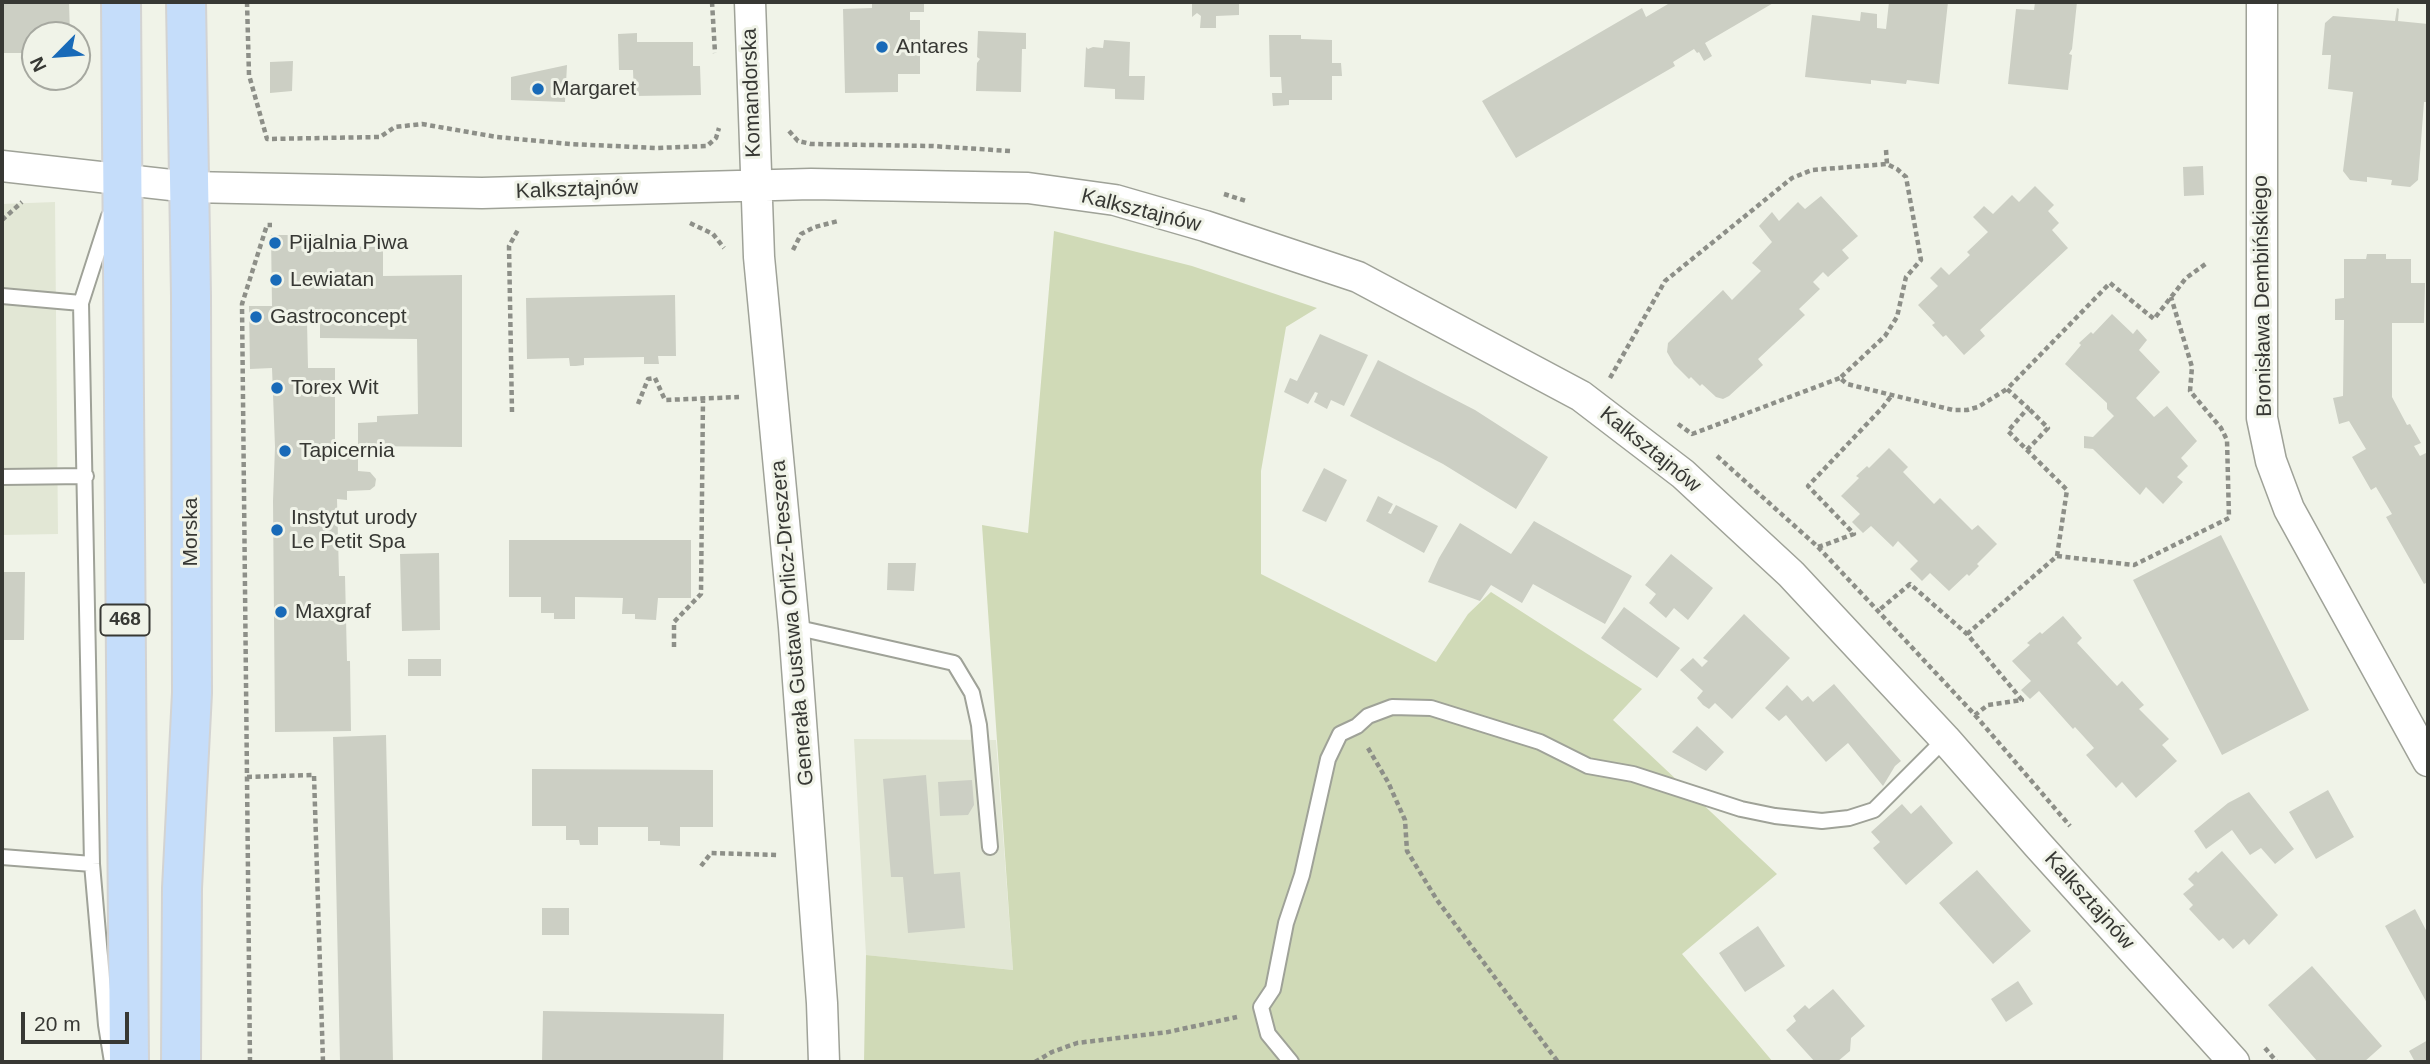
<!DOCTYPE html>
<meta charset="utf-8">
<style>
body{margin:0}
#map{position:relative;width:2430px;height:1064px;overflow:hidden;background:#f0f3e8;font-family:Arial,sans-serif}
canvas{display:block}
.frame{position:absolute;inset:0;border:4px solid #373834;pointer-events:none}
.north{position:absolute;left:21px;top:21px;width:70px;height:70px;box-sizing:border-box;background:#f0f3e8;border:2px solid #a6a8a0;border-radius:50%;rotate:245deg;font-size:19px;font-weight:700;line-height:28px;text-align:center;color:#373834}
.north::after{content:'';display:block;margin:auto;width:24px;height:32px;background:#186ab8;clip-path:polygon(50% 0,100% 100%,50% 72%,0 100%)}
.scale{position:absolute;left:21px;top:1012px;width:108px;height:32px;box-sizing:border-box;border:4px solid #373834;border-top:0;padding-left:9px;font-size:21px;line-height:24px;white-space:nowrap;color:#373834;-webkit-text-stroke:5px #f0f3e8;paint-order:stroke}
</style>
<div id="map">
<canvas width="2430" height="1064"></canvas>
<div class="frame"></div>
<div class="north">N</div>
<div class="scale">20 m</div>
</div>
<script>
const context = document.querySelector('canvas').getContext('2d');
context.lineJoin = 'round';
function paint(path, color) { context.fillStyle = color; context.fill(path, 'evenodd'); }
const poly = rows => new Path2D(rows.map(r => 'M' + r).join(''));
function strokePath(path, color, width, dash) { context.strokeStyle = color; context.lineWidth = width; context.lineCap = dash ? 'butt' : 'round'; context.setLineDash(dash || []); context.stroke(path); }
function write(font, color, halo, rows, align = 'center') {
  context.font = font + ' Arial,sans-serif'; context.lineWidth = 6; context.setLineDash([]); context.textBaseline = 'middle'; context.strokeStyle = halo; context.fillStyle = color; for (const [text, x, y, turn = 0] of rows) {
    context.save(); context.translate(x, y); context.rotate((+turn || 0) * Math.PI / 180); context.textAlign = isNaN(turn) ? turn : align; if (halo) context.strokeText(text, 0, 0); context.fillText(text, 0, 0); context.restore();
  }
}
paint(poly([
 [55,202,58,534,2,535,2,204],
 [854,739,996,740,1013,970,866,955]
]), '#e2e7d5');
paint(poly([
 [1054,231,1192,266,1317,308,1286,327,1261,471,1261,574,1436,662,1468,614,1491,592,1642,689,1613,720,1777,874,1682,954,1773,1062,864,1062,866,955,1013,970,982,525,1028,533]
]), '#d0dab7');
paint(poly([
 [2,2,69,2,70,35,35,35,35,53,2,53],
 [872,2,924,2,924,12,910,12,910,20,920,20,920,74,898,74,898,92,845,93,843,9,872,8],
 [1192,2,1239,2,1239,15,1216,16,1216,28,1200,28,1201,16,1197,13,1192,17],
 [1666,2,1775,2,1705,43,1712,56,1704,61,1699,52,1697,53,1694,49,1673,62,1675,66,1516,158,1482,101,1642,8,1646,17,1668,4],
 [1889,2,1948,2,1939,84,1907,80,1906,84,1871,80,1871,84,1805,77,1812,15,1860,21,1861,12,1877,14,1877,28,1886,29],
 [2035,2,2077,2,2072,49,2069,54,2072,55,2068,90,2008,84,2016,9,2034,10],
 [2397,8,2399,9,2398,21,2428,24,2428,102,2424,102,2418,180,2410,187,2391,185,2392,180,2367,177,2367,182,2350,180,2343,171,2353,92,2328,89,2331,55,2322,55,2325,23,2333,16,2395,21],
 [978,31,1026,33,1026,49,1022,49,1021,92,976,91,977,63,980,59,977,57],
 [637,33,637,42,693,42,693,66,700,66,701,95,634,96,633,70,619,70,618,34],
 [1269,35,1301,35,1301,39,1332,40,1332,63,1341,63,1342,76,1332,76,1332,100,1289,100,1289,105,1273,106,1272,93,1282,93,1281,77,1270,77],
 [1104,40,1130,42,1129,76,1145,76,1144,100,1115,99,1115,89,1084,87,1086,47,1088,49,1093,47,1103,48],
 [293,61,292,91,270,93,270,62],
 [567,65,565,102,511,100,511,77],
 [2203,166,2204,195,2184,196,2183,167],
 [2035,186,2054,205,2048,211,2059,223,2052,230,2068,248,1980,330,1985,336,1964,355,1946,335,1943,337,1932,325,1935,323,1918,305,1938,286,1930,278,1941,267,1949,275,1970,255,1967,252,1988,232,1973,217,1984,206,1993,214,2012,195,2019,202],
 [1821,196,1858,236,1842,250,1849,258,1828,277,1823,272,1813,282,1820,289,1799,309,1805,315,1758,359,1763,365,1729,396,1723,399,1716,397,1702,384,1700,386,1691,377,1689,379,1674,364,1667,352,1668,343,1723,290,1732,300,1761,271,1752,263,1772,242,1759,226,1772,212,1779,221,1798,202,1805,209],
 [271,235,332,235,332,246,383,247,383,276,462,275,462,447,358,446,358,423,377,422,377,416,418,414,417,339,320,338,320,320,307,321,308,368,335,368,335,446,358,446,358,471,370,472,376,479,375,486,370,490,347,491,347,500,337,499,339,576,345,576,347,661,350,661,351,731,275,732,273,501,275,447,272,368,250,369,249,306,272,306],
 [2367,254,2386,254,2386,259,2411,259,2411,283,2425,283,2424,323,2392,323,2392,397,2407,425,2410,424,2421,443,2414,446,2420,456,2428,452,2428,582,2424,584,2386,517,2392,514,2376,487,2371,490,2352,457,2366,449,2349,421,2339,424,2333,398,2343,396,2344,320,2335,320,2335,299,2344,298,2344,259,2366,259],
 [675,295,676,356,658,356,659,364,644,364,644,357,584,358,584,365,576,366,570,366,569,358,527,359,526,298],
 [2112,314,2133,334,2137,329,2147,340,2139,350,2160,372,2136,398,2154,417,2167,406,2197,441,2181,458,2188,466,2177,477,2183,482,2163,504,2146,487,2140,495,2093,449,2084,448,2084,436,2093,437,2114,416,2107,409,2107,403,2065,364,2081,345,2079,343,2091,332,2093,334],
 [1320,334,1368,355,1344,406,1331,400,1327,409,1314,402,1318,393,1315,392,1308,404,1284,392,1290,378,1297,381],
 [1378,360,1475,410,1548,457,1516,509,1443,464,1350,416],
 [1889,448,1908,467,1903,472,1934,504,1940,498,1972,530,1978,525,1997,544,1977,564,1979,566,1969,576,1967,574,1949,591,1930,573,1922,581,1910,569,1918,561,1898,541,1893,547,1871,526,1863,533,1852,522,1860,514,1841,496,1859,478,1856,476,1867,466,1869,468],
 [1324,468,1347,480,1326,522,1302,511],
 [1378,496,1393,504,1388,513,1391,514,1396,505,1438,526,1424,553,1366,521],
 [1534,521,1632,576,1605,624,1533,584,1522,603,1491,585,1480,601,1428,582,1439,558,1460,523,1511,554],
 [2221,535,2309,710,2222,755,2133,580],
 [509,540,691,540,691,598,658,598,656,620,635,619,635,614,622,614,623,598,575,597,575,619,554,619,554,613,541,613,541,597,509,597],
 [439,553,440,630,402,631,400,554],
 [1671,554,1713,588,1688,620,1674,608,1666,618,1649,603,1656,594,1645,585],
 [888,563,916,563,914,591,887,590],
 [2,572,25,572,24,640,2,640],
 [1624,607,1680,648,1657,678,1601,638],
 [1744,614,1790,658,1732,719,1715,703,1709,709,1703,705,1697,698,1703,691,1680,670,1693,658,1702,667,1708,661,1703,658],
 [2063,616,2082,638,2077,643,2117,686,2122,681,2144,705,2139,709,2169,739,2162,745,2177,761,2136,798,2122,782,2116,788,2086,755,2094,748,2075,727,2073,729,2039,691,2030,699,2021,690,2031,681,2012,661,2030,645,2027,643,2040,632,2042,634],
 [408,659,441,659,441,676,408,676],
 [1834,684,1901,761,1895,766,1883,786,1848,743,1826,762,1786,715,1779,721,1765,708,1787,685,1802,701,1808,696,1813,702],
 [1697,726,1724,752,1706,771,1672,752],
 [386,735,393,1062,340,1062,333,737],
 [532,769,713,770,713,827,680,827,680,846,660,845,660,841,648,841,648,827,598,827,598,845,580,845,579,840,566,840,566,826,532,826],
 [926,775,934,874,960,872,965,928,908,933,903,877,891,877,883,779],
 [972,780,974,805,968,815,940,816,938,782],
 [2328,790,2354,837,2316,859,2289,812],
 [2249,792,2294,849,2275,864,2261,848,2250,855,2232,830,2206,849,2194,831,2228,803],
 [1902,804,1911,814,1921,805,1953,843,1906,885,1873,848,1880,842,1871,832],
 [2222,851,2278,915,2249,945,2244,939,2233,949,2223,938,2219,941,2189,909,2193,905,2183,894,2194,885,2188,879,2196,871,2198,873],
 [1977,870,2031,931,1993,964,1939,903],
 [542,908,569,908,569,935,542,935],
 [2415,909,2428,934,2428,1005,2385,926],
 [1758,926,1785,966,1745,992,1719,953],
 [2312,966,2382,1046,2364,1062,2318,1062,2268,1005],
 [2018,981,2033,1004,2006,1022,1991,999],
 [1833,989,1865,1026,1851,1038,1850,1051,1837,1062,1815,1062,1786,1030,1796,1021,1793,1016,1805,1005,1809,1009],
 [543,1011,724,1014,723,1062,542,1062],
 [2428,1040,2428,1062,2415,1062,2409,1051]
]), '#cccfc4');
const lane = poly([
 [109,216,81,303,92,864,106,1025,112,1062],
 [2,296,81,303],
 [2,477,86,476],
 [794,627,954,663,972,693,979,725,990,847],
 [2,857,92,864],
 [1291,1062,1268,1034,1261,1007,1273,989,1286,923,1302,875,1328,759,1340,734,1357,726,1368,716,1392,707,1431,708,1540,742,1588,766,1633,774,1741,809,1775,816,1822,821,1849,818,1874,810,1945,739]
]);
const street = poly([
 [750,2,759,257,794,627,822,1003,824,1062],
 [2262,2,2262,418,2271,461,2289,509,2428,761],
 [2,166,189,187,482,193,811,184,1028,188,1115,200,1205,226,1358,277,1581,396,1683,474,1791,574,1945,739,2038,845,2234,1062]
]);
const primary = poly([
 [121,2,129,1062],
 [181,1062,182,888,192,693,191,296,186,2]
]);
strokePath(lane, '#9fa298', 18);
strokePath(street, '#9fa298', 33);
strokePath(primary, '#d3d3d2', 42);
strokePath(poly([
 [247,2,249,75,267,139,380,137,395,127,422,124,497,137,570,144,657,148,707,146,716,138,719,128],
 [712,2,715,53],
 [789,131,798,141,811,144,932,146,1010,151],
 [1886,150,1887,164],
 [1224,194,1246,201],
 [2,220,22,202],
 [690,223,713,234,724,248],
 [793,250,801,234,815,227,838,221],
 [1610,378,1665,281,1792,178,1812,170,1887,164,1897,169,1906,177,1921,260,1906,277,1897,317,1885,336,1840,378,1847,384,1953,410,1967,410,1978,407,2007,389],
 [638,404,648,379,655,378,665,400,739,397],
 [512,412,509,246,519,228],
 [1678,424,1692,434,1840,378],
 [2027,450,2048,428,2028,408],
 [1717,456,1818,547,1827,544,1854,534,1808,486,1883,407,1892,395],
 [1818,547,1878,611,1975,715,1988,705,2022,700,1967,634,1910,584,1878,611],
 [2057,556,2134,565,2229,518,2227,440,2221,428,2190,391,2192,367,2171,297],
 [1967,634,2057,556,2067,490,2008,431,2028,408,2007,389,2110,283,2154,319,2186,278,2207,263],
 [674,647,674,622,701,594,703,398],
 [1975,715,2070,826],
 [1368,748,1388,782,1405,820,1407,851,1437,900,1558,1062],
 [247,777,314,775,323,1062],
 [701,866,711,853,778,855],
 [2265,1048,2277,1062],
 [250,1062,242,304,267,225,272,225],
 [1035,1062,1052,1052,1077,1043,1168,1032,1237,1017]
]), '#8d8f88', 4.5, [5, 3.5]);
strokePath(lane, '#fff', 14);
strokePath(street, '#fff', 30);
strokePath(primary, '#c5ddfa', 38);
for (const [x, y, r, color] of [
 [882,47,7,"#186ab8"],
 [538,89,7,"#186ab8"],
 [275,243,7,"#186ab8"],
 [276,280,7,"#186ab8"],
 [256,317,7,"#186ab8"],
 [277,388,7,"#186ab8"],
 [285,451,7,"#186ab8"],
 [277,530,7,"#186ab8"],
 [281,612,7,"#186ab8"]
]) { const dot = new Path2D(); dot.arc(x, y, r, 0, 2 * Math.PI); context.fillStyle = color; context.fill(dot); strokePath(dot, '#f0f3e8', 2.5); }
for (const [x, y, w] of [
 [125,620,49]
]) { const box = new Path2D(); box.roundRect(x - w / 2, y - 15.5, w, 31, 5); context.fillStyle = '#f0f3e8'; context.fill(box); strokePath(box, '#373834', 2); }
write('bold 19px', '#373834', null, [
 ["468",125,620]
]);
write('21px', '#373834', '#f0f3e8', [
 ["Antares",896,47],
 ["Margaret",552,89],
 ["Pijalnia Piwa",289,243],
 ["Lewiatan",290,280],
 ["Gastroconcept",270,317],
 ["Torex Wit",291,388],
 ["Tapicernia",299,451],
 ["Instytut urody",291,518],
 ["Le Petit Spa",291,542],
 ["Maxgraf",295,612]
], 'left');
write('21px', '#373834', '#f0f3e8', [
 ["Komandorska",752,93,-92],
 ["Kalksztajnów",577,190,-2],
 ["Kalksztajnów",1141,211,14],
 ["Bronisława Dembińskiego",2263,296,-91],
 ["Kalksztajnów",1650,450,39],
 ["Morska",191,532,-90],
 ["Generała Gustawa Orlicz-Dreszera",793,623,-95],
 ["Kalksztajnów",2089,901,48]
]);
</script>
